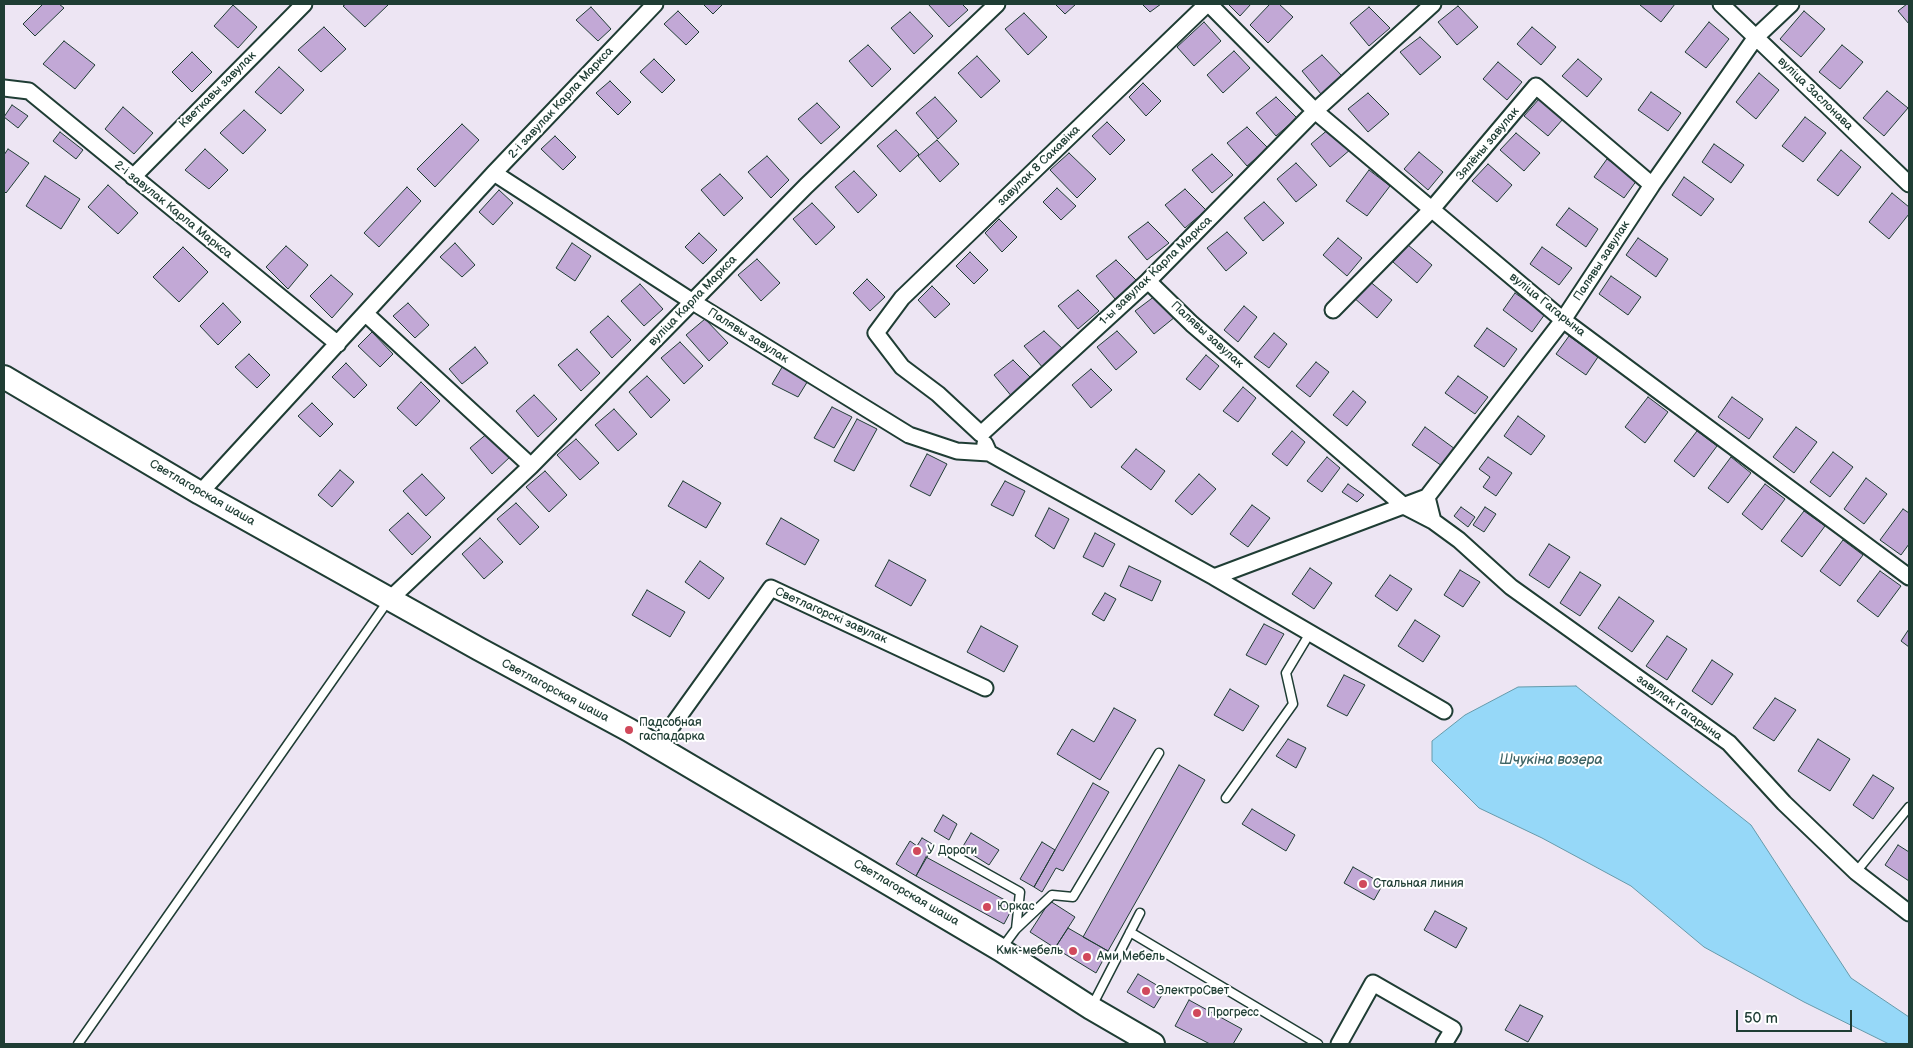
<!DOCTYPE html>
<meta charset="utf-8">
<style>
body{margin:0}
#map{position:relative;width:1913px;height:1048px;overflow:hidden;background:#ede5f3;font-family:"Balsamiq Sans",sans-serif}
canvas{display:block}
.frame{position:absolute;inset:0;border:5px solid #1f3d34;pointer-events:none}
.scale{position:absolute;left:1736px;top:1010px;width:116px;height:22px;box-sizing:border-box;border:2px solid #1f3d34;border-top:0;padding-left:6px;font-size:15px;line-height:18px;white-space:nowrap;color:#1f3d34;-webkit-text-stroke:4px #fff;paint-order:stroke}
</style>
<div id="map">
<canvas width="1913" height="1048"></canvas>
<div class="frame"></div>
<div class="scale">50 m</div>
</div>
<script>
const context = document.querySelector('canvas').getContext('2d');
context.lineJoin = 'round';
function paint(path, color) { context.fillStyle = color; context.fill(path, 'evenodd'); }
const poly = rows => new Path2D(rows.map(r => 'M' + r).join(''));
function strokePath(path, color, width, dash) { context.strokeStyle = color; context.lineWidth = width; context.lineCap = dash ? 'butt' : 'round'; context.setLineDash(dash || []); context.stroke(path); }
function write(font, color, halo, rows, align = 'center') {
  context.font = font + ' "Balsamiq Sans",sans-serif'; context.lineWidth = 4; context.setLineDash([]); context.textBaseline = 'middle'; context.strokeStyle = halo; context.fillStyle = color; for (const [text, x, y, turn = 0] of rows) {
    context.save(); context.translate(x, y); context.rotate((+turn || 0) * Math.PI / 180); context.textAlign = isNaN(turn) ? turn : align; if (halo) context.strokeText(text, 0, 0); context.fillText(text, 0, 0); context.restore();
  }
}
const water = poly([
 [1576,686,1751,825,1851,978,1909,1017,1909,1044,1889,1044,1804,1002,1704,947,1631,886,1542,838,1479,808,1432,761,1432,741,1465,715,1518,687,1576,686]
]);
paint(water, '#96d8f8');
strokePath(water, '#669aaa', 1);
const building = poly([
 [43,4,59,4,64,8,35,36,23,24,43,4],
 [346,4,386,4,388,5,365,27,343,6,346,4],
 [703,4,723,4,713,14,703,4],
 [928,4,962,4,968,10,949,27,928,4],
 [1055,4,1076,4,1065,14,1055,4],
 [1142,4,1161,4,1150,12,1142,4],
 [1228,4,1251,4,1240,16,1228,4],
 [1270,4,1279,4,1293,17,1268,43,1250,25,1270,4],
 [1641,4,1675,4,1661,22,1640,5,1641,4],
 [1907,4,1909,4,1909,24,1898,11,1907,4],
 [233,5,257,27,238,48,214,26,233,5],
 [1458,6,1478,27,1457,45,1438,22,1458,6],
 [591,7,611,29,598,41,576,20,591,7],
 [1369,7,1390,28,1369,46,1350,23,1369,7],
 [678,11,699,32,686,45,664,24,678,11],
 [1804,11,1825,29,1801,57,1780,39,1804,11],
 [910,12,933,36,914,54,891,28,910,12],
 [1024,13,1047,37,1028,55,1005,29,1024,13],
 [1204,22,1221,41,1194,66,1177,47,1204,22],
 [1709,22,1729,39,1706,68,1685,52,1709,22],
 [324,27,346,49,321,72,298,50,324,27],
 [1532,27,1556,47,1541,65,1517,44,1532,27],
 [1420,37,1441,57,1420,75,1400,52,1420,37],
 [64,41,95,65,75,89,43,64,64,41],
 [868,45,891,69,872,87,849,61,868,45],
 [1842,45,1863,62,1840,89,1819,72,1842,45],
 [1234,51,1250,68,1223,93,1207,75,1234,51],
 [192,52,212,72,192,92,172,72,192,52],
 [1322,55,1342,76,1321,94,1302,71,1322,55],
 [977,56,1000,81,981,98,958,73,977,56],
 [654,59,675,80,662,93,640,72,654,59],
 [1578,59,1602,79,1587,97,1562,76,1578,59],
 [1498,62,1522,82,1507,100,1483,79,1498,62],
 [279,67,304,90,281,114,255,92,279,67],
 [1759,73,1779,90,1756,119,1736,102,1759,73],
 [610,81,631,102,618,115,596,93,610,81],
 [1143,83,1161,101,1146,116,1129,97,1143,83],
 [1887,91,1908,108,1884,136,1863,118,1887,91],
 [1651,92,1681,113,1668,131,1638,110,1651,92],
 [1368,93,1389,114,1368,132,1348,109,1368,93],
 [935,97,957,121,938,139,916,113,935,97],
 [1276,97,1297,118,1276,136,1256,113,1276,97],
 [1539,99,1563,119,1548,136,1524,116,1539,99],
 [817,103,840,127,821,144,798,119,817,103],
 [12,105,28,116,18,128,4,117,12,105],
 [123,107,153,133,134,154,105,129,123,107],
 [244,110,266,130,243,154,220,133,244,110],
 [1805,117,1826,133,1803,162,1782,146,1805,117],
 [1107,122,1125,140,1110,155,1092,136,1107,122],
 [462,124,479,140,435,187,417,169,462,124],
 [1247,127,1268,148,1247,166,1227,143,1247,127],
 [1330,128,1351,149,1330,167,1311,144,1330,128],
 [896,130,919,154,900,172,877,146,896,130],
 [60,132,83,150,76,159,53,141,60,132],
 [1516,133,1540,153,1524,171,1500,150,1516,133],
 [555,136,576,157,563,170,541,149,555,136],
 [937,140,959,164,940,182,918,156,937,140],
 [1714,144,1744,165,1731,183,1702,162,1714,144],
 [8,149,29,163,6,193,4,191,4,155,8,149],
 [205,149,228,170,209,189,185,170,205,149],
 [1841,150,1861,167,1838,196,1817,180,1841,150],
 [1419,152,1443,172,1428,190,1404,169,1419,152],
 [1069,153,1096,179,1077,198,1050,170,1069,153],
 [1212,154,1233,175,1212,193,1192,170,1212,154],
 [767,156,789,180,771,198,748,172,767,156],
 [1607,159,1637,180,1624,198,1594,177,1607,159],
 [1296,163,1317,185,1296,202,1277,179,1296,163],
 [1488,164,1512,185,1497,202,1472,181,1488,164],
 [1369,170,1390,186,1367,216,1346,201,1369,170],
 [854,171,877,195,858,213,835,187,854,171],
 [720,174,743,198,724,216,701,190,720,174],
 [45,176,80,199,61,229,26,206,45,176],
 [1684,177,1714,199,1701,216,1672,195,1684,177],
 [108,185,138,213,118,234,88,207,108,185],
 [407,187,421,201,379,247,364,233,407,187],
 [1057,188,1076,206,1061,220,1043,202,1057,188],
 [1185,189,1206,210,1185,228,1165,205,1185,189],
 [499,190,513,203,493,225,479,212,499,190],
 [1892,193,1909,207,1909,214,1889,239,1869,222,1892,193],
 [1264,202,1284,223,1263,241,1244,218,1264,202],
 [812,203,835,227,816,245,793,219,812,203],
 [1569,208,1598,229,1586,247,1556,225,1569,208],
 [999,219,1017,237,1002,252,985,233,999,219],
 [1148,222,1169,243,1147,260,1128,237,1148,222],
 [1227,232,1247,253,1226,271,1207,248,1227,232],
 [699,233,717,250,703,264,685,247,699,233],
 [1338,238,1362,258,1347,276,1323,255,1338,238],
 [1638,238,1668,259,1656,277,1626,255,1638,238],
 [455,243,475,265,462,277,440,257,455,243],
 [572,243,591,256,575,281,556,268,572,243],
 [1408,245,1432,265,1417,283,1393,262,1408,245],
 [286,246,308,265,288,289,266,267,286,246],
 [183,247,208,272,179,302,153,277,183,247],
 [1542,247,1572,268,1559,285,1530,264,1542,247],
 [970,252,988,270,974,284,956,266,970,252],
 [757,259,780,283,761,301,738,275,757,259],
 [1116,260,1137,281,1115,299,1096,276,1116,260],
 [331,275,353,294,332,318,310,296,331,275],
 [1611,276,1641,297,1628,315,1599,294,1611,276],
 [867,279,885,297,870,311,853,293,867,279],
 [1368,280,1392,300,1377,318,1353,297,1368,280],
 [640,284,663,309,644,326,621,301,640,284],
 [932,286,950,304,935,318,918,300,932,286],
 [1078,290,1099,311,1078,329,1058,306,1078,290],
 [1515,293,1545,314,1532,332,1503,310,1515,293],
 [1155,296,1175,317,1154,334,1135,311,1155,296],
 [223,303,241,322,218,345,200,326,223,303],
 [408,303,429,325,415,338,393,316,408,303],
 [1244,306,1257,317,1238,342,1224,330,1244,306],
 [608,316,631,340,612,358,590,332,608,316],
 [705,319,728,343,709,361,686,335,705,319],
 [1487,328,1517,349,1504,367,1474,346,1487,328],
 [1044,331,1065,351,1044,369,1024,346,1044,331],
 [1117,331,1137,352,1116,370,1097,347,1117,331],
 [372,332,393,354,380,367,358,346,372,332],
 [1274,333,1287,344,1269,368,1254,357,1274,333],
 [1569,336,1598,357,1586,375,1556,354,1569,336],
 [680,342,703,366,684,384,661,358,680,342],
 [475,347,488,363,462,384,449,369,475,347],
 [577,349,600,373,581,391,558,365,577,349],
 [249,354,270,375,257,388,235,367,249,354],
 [1206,355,1219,366,1200,390,1186,379,1206,355],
 [1013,360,1034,381,1013,398,994,375,1013,360],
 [1316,362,1329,372,1310,397,1296,386,1316,362],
 [346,363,367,385,354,398,332,377,346,363],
 [784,364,809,379,798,397,772,384,784,364],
 [1091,369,1112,390,1091,408,1072,385,1091,369],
 [647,376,670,400,651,418,629,392,647,376],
 [1458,376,1488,397,1475,414,1445,393,1458,376],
 [421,382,440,401,416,426,397,408,421,382],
 [1243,387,1256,398,1238,422,1223,411,1243,387],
 [1353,391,1366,402,1347,426,1333,415,1353,391],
 [534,395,557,419,538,437,516,411,534,395],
 [1648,397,1668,412,1645,443,1625,427,1648,397],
 [1732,397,1763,419,1749,439,1718,417,1732,397],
 [312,403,333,424,320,437,298,416,312,403],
 [832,407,852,417,834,448,814,438,832,407],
 [614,409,637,434,618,451,595,425,614,409],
 [1518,416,1545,436,1531,455,1504,436,1518,416],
 [857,419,877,429,854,471,834,461,857,419],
 [1425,427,1455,449,1442,466,1412,445,1425,427],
 [1796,427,1817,442,1794,473,1773,457,1796,427],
 [1292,431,1305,442,1287,466,1272,454,1292,431],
 [1697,431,1717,446,1694,477,1674,461,1697,431],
 [489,432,511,456,492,474,470,448,489,432],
 [576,439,599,463,580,480,557,455,576,439],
 [1136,449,1165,471,1151,490,1121,467,1136,449],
 [1833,452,1853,467,1830,497,1810,482,1833,452],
 [927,454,947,464,930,496,910,486,927,454],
 [1327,457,1340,468,1322,492,1307,481,1327,457],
 [1488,457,1512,473,1496,496,1483,487,1490,477,1479,469,1488,457],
 [1731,457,1751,473,1728,503,1708,488,1731,457],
 [340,470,354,482,332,507,318,495,340,470],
 [545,471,567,495,549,512,526,487,545,471],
 [422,474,445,498,426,516,403,491,422,474],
 [1199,474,1216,489,1192,515,1175,501,1199,474],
 [1866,478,1887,494,1864,524,1844,509,1866,478],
 [683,481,721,503,706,528,668,506,683,481],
 [1005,481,1025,491,1013,516,991,505,1005,481],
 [1348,484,1364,495,1357,502,1342,492,1348,484],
 [1765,484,1785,499,1762,530,1742,514,1765,484],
 [516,503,539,527,520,545,497,519,516,503],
 [1252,505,1270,518,1248,547,1230,534,1252,505],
 [1461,507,1475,517,1468,527,1454,516,1461,507],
 [1485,507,1496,514,1484,532,1473,525,1485,507],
 [1049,508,1069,519,1054,549,1035,536,1049,508],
 [1903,509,1909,513,1909,544,1901,555,1880,540,1903,509],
 [1804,511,1825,526,1802,557,1781,541,1804,511],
 [408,513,431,537,412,555,389,530,408,513],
 [781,518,819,540,805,565,766,544,781,518],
 [1095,533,1115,544,1103,567,1083,557,1095,533],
 [480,538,503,562,484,579,462,554,480,538],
 [1843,540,1863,555,1840,586,1820,571,1843,540],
 [1549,544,1570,557,1549,588,1529,575,1549,544],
 [889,560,926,580,911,606,875,586,889,560],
 [700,561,724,578,709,599,685,582,700,561],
 [1129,566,1161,581,1152,601,1120,586,1129,566],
 [1310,568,1332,583,1314,609,1292,594,1310,568],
 [1460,570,1480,582,1463,607,1444,595,1460,570],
 [1880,571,1901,586,1878,617,1857,601,1880,571],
 [1580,572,1601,585,1580,616,1560,603,1580,572],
 [1390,575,1412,589,1397,611,1375,596,1390,575],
 [647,590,685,612,670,637,632,615,647,590],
 [1105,593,1116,599,1104,621,1092,614,1105,593],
 [1619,597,1654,621,1632,652,1598,628,1619,597],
 [1415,620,1440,636,1423,662,1398,646,1415,620],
 [1264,624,1284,634,1266,665,1246,655,1264,624],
 [981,626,1018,646,1004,672,967,652,981,626],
 [1909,629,1909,647,1901,641,1909,629],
 [1667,636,1687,649,1667,680,1646,666,1667,636],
 [1712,660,1733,674,1712,705,1692,691,1712,660],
 [1344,675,1365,685,1347,716,1327,706,1344,675],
 [1230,689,1259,706,1243,731,1214,715,1230,689],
 [1775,698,1796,710,1774,741,1753,728,1775,698],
 [1114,708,1136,720,1100,780,1057,754,1072,729,1094,742,1114,708],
 [1288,739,1306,748,1296,768,1276,756,1288,739],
 [1818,739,1850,759,1830,791,1798,771,1818,739],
 [1179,765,1205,780,1108,951,1083,937,1179,765],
 [1873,775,1894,788,1873,819,1853,805,1873,775],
 [1093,783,1109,792,1063,871,1056,868,1042,892,1034,887,1093,783],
 [1252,809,1295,835,1286,851,1242,824,1252,809],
 [943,815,957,824,949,840,934,831,943,815],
 [971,833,999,850,989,865,962,848,971,833],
 [922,838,934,845,916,876,896,864,910,841,917,846,922,838],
 [1042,842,1055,850,1034,887,1020,879,1042,842],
 [1898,845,1909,852,1909,881,1885,865,1898,845],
 [926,857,1014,905,1004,924,916,876,926,857],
 [1353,867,1383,884,1374,900,1344,883,1353,867],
 [1050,901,1075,917,1055,948,1030,932,1050,901],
 [1435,911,1467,928,1456,948,1424,930,1435,911],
 [1068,928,1108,951,1096,973,1055,948,1068,928],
 [1138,974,1165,990,1154,1008,1127,992,1138,974],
 [1189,1000,1242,1029,1233,1044,1210,1044,1175,1026,1189,1000],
 [1520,1005,1543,1016,1528,1042,1505,1030,1520,1005]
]);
paint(building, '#c2a8d6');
strokePath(building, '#1f3d34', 1);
const service = poly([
 [1226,798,1293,704,1286,673,1310,633],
 [952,854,1020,892,1016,929],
 [1856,872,1909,807],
 [1130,932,1318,1044],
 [1002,948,1016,929,1052,895,1073,897,1159,753],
 [1092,1006,1140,913],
 [78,1044,388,601]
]);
const minor = poly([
 [1207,4,902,298,876,333,902,367,938,394,981,434,1148,281,1315,111,1433,4],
 [1209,4,1315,111,1563,320,1909,577],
 [1721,4,1909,184],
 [4,88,29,91,338,344],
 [494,173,693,302,909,435,957,451,989,453],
 [133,177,304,4],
 [1148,281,1192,324,1404,506,1433,521],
 [1333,310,1432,209,1536,86,1652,185],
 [366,314,531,466],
 [985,444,989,453,1214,577,1444,711],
 [200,493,494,173,655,4],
 [1427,497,1433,521,1459,540,1511,587,1729,743,1784,803,1856,872,1909,913],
 [1214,577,1427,497,1563,320,1652,185,1756,37,1791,4],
 [390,599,531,466,806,186,997,4],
 [657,747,771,588,985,688],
 [1339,1044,1373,983,1453,1029,1444,1044]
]);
const secondary = poly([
 [4,377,200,493,479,649,629,730,1001,950,1091,1008,1153,1044]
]);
strokePath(service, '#1f3d34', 11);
strokePath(minor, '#1f3d34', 19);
strokePath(secondary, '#1f3d34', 26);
strokePath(service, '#fff', 8);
strokePath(minor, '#fff', 15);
strokePath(secondary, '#fff', 22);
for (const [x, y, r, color] of [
 [629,730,5,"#d1495b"],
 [917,851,5,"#d1495b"],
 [1363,884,5,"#d1495b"],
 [987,907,5,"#d1495b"],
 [1073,951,5,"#d1495b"],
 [1087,957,5,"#d1495b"],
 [1146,991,5,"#d1495b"],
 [1197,1013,5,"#d1495b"]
]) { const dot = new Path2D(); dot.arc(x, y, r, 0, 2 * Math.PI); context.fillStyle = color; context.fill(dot); strokePath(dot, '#fff', 2); }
write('12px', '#1f3d34', '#fff', [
 ["Кветкавы завулак",218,90,-45],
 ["вуліца Заслонава",1815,94,44],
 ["2-і завулак Карла Маркса",561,103,-47],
 ["Зялёны завулак",1488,144,-50],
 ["завулак 8 Сакавіка",1039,166,-44],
 ["2-і завулак Карла Маркса",173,210,39],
 ["Палявы завулак",1602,261,-57],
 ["1-ы завулак Карла Маркса",1156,271,-44],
 ["вуліца Карла Маркса",693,301,-46],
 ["вуліца Гагарына",1547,305,39],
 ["Палявы завулак",1207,335,42],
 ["Палявы завулак",748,336,32],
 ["Светлагорская шаша",202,493,30],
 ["Светлагорскі завулак",831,616,24],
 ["Светлагорская шаша",555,691,28],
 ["завулак Гагарына",1679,708,36],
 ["Светлагорская шаша",906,893,30]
]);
write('12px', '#1f3d34', '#fff', [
 ["Падсобная",639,723],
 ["гаспадарка",639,737],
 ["У Дороги",927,851],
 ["Стальная линия",1373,884],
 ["Юркас",997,907],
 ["Кмк-мебель",1063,951,"right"],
 ["Ами Мебель",1097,957],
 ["ЭлектроСвет",1156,991],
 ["Прогресс",1207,1013]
], 'left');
write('italic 14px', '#3d6465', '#fff', [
 ["Шчукіна возера",1551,760]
]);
</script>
